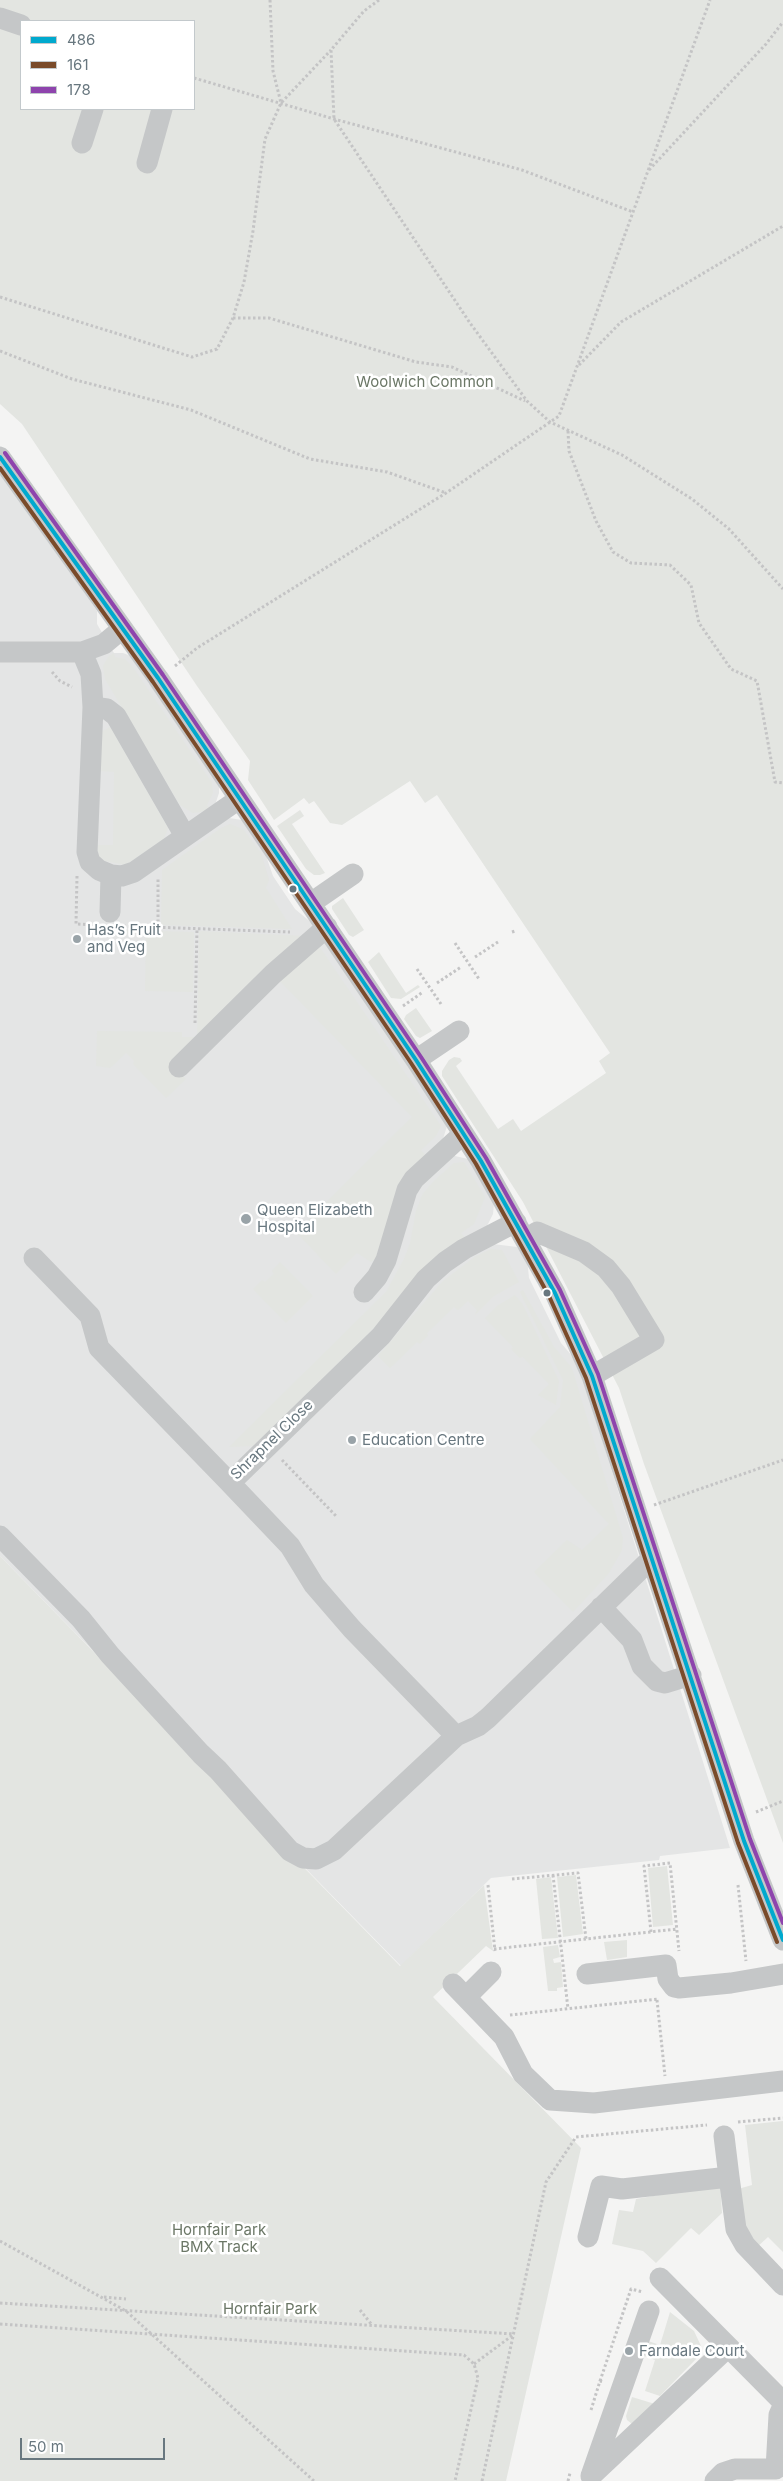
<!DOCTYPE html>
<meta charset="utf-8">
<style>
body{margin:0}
#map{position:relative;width:783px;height:2481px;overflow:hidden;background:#f4f4f3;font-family:Inter,sans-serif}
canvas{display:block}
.legend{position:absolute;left:20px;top:20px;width:175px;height:90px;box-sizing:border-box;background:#fff;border:1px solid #c3c9cc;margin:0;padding:6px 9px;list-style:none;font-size:15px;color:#68777f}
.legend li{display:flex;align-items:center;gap:10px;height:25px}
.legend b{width:25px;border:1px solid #c3c9cc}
.scale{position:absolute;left:20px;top:2438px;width:145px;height:22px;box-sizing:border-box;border:2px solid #68777f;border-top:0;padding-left:6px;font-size:15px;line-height:18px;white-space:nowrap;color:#68777f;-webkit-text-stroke:4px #fff;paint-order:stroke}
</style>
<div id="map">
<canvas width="783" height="2481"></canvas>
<ul class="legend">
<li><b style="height:6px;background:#00a9ce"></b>486</li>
<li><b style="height:6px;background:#7a4b2a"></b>161</li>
<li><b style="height:6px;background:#8e44ad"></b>178</li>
</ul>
<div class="scale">50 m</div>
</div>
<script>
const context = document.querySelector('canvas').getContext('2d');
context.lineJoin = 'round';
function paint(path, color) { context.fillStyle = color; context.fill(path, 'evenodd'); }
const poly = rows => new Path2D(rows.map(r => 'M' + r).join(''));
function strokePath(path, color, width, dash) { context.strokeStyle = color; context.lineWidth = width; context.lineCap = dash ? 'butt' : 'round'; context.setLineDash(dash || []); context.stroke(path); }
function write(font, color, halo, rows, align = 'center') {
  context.font = font + ' Inter,sans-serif'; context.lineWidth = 5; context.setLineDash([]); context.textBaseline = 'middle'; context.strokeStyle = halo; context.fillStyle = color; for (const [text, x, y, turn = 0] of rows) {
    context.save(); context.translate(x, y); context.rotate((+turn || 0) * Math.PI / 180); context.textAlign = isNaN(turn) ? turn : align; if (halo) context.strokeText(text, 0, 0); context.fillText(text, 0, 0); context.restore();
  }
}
paint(poly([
 [0,471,97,611,97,624,114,653,123,653,131,656,219,786,219,793,215,805,229,818,242,820,263,847,273,876,295,909,313,924,327,943,447,1126,443,1139,455,1156,468,1159,494,1203,493,1214,487,1226,493,1244,517,1247,527,1258,529,1278,561,1343,578,1363,730,1848,660,1856,659,1860,491,1878,401,1966,0,1556]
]), '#e4e5e5');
paint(poly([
 [0,0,783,0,783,1843,644,1464,619,1388,523,1202,442,1076,442,1071,449,1060,454,1057,460,1058,462,1061,456,1066,498,1129,513,1119,521,1131,606,1073,599,1061,610,1053,437,795,425,803,410,781,342,825,330,823,314,801,309,804,304,798,274,820,248,780,250,761,197,686,22,424,0,404],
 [21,21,194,21,194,109,21,109],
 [114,653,115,657,125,659,132,666,212,783,213,793,207,805,210,809,207,811,193,813,180,805,105,679,103,666,109,656],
 [110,727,168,828,164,839,125,865,105,861,100,857,97,851,98,845,113,845,114,772,99,771,101,732],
 [300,810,304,816,292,824,325,873,320,875,314,875,306,869,277,826],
 [230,824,243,829,261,853,269,880,266,888,292,929,161,925,162,870,221,828],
 [343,898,364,930,353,937,349,935,332,909,332,906],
 [123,930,194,932,193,992,145,991,146,934,123,933],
 [199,931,306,936,174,1067,186,1079,166,1098,133,1064,134,1061,126,1053,110,1068,96,1066,97,1031,182,1032,182,1037,197,1037],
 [319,946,441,1126,436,1136,421,1150,425,1155,377,1257,371,1262,357,1253,336,1274,296,1232,412,1117,276,977],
 [379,952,406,993,418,985,420,987,401,999,391,998,368,962],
 [416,1008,432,1031,420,1038,416,1036,404,1019,406,1015],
 [464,1162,485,1197,474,1224,461,1233,465,1238,254,1446,229,1447,386,1292,404,1259,410,1243,416,1211,422,1195,433,1182,454,1163],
 [491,1249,502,1250,519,1282,494,1296,475,1315,477,1310,468,1301,458,1310,454,1307,427,1333,428,1335,420,1344,417,1342,390,1368,378,1356,443,1281,476,1256],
 [280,1262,313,1296,286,1323,253,1289,262,1280,265,1282,274,1274,272,1271],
 [523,1290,554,1347,572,1368,623,1538,622,1550,609,1573,573,1612,534,1572,567,1540,582,1550,609,1524,530,1439,560,1407,563,1380,520,1292],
 [515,1295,523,1305,559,1381,556,1405,538,1395,549,1384,523,1357,520,1358,511,1349,513,1347,485,1318,497,1306],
 [0,1556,400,1966,484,1885,493,1951,486,1946,433,1997,581,2148,506,2481,0,2481],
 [667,1866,673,1925,653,1927,648,1868],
 [576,1875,583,1934,563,1937,557,1877],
 [551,1877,558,1938,542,1939,536,1879],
 [627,1940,627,1957,607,1960,604,1942],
 [558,1945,560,1957,553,1959,554,1963,561,1962,563,1987,557,1988,557,1991,548,1991,543,1947],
 [783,2121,783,2252,768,2237,756,2248,745,2231,738,2189,752,2185,745,2125],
 [720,2184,722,2213,699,2235,691,2228,656,2263,643,2251,612,2244,619,2210,633,2212,636,2199],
 [670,2312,694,2331,701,2346,697,2358,660,2396,645,2391,655,2360,644,2356,648,2341,660,2345],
 [632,2397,655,2404,632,2424,627,2420,626,2416]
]), '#e3e5e1');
strokePath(poly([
 [270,0,273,71,281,103],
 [379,0,364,11,331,50,334,119,470,323,527,401,550,422,622,455,692,499,729,529,783,589],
 [194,78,334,119,522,170,633,212],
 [649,170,766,44,783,22],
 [0,297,192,357,217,349,233,318,244,282,253,231,265,139,281,103,331,50],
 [233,318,269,318,416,362,452,367,525,401],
 [0,351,72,379,191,410,310,459,387,472,446,493],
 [579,365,621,322,783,226],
 [568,431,569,451,596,521,613,552,631,563,670,565,691,585,699,623,731,669,757,681,775,782,783,783],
 [175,666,197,648,446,493,559,416,710,0],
 [52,672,60,681,72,687],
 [77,876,76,924,95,925],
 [123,926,290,932],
 [158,927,158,878],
 [512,932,515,931],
 [455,943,479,979],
 [475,957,498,942],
 [417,969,441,1004],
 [437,983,461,967],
 [403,1006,423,992],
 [195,1023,197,928],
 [282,1460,337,1517],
 [654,1505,783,1460],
 [756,1812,783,1801],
 [553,1875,568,2009],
 [512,1879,578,1873,586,1939],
 [488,1885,495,1951],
 [738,1885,746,1961],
 [651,1932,644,1866,670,1863,679,1951],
 [494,1949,677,1929],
 [657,2000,665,2076],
 [510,2015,658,1999],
 [738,2122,783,2118],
 [0,2241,126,2311,314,2481],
 [104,2297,126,2299],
 [0,2303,514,2334],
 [360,2310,372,2325],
 [0,2324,464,2355,474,2364,478,2378,455,2481],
 [474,2364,513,2335],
 [600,2381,631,2289,643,2292],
 [591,2410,600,2381,604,2382],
 [482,2481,546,2182,576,2137,707,2125],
 [568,2481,570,2473]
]), '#c4c4c5', 3, [2.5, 2.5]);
strokePath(poly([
 [0,18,21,25],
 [82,143,93,109],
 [147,163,162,109],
 [0,457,158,678,416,1060,481,1161,555,1293,592,1376,744,1841,783,1940],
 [0,652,82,652,104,644,122,629],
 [82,652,91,674,93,707,87,852,90,862,99,870,111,875,122,876,134,872,239,799],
 [93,707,107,709,116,716,185,836],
 [311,903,353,874],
 [110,912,111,875],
 [416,1060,459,1031],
 [179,1067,273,974,327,927],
 [526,1239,537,1232,584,1252,606,1268,621,1286,654,1340,592,1376],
 [34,1258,90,1316,99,1348,230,1483,381,1336,426,1279,445,1262,464,1249,516,1222],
 [364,1292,377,1277,386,1260,407,1190,414,1179,463,1134],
 [0,1536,81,1619,110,1655,201,1754,218,1770,290,1851,303,1858,316,1859,334,1850,456,1736,352,1629,314,1585,290,1546,230,1483],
 [601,1607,632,1640,642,1666,657,1681,665,1683,691,1675],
 [456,1736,478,1726,488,1718,651,1559],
 [587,1974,666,1965,668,1979,674,1987,679,1988,731,1983,783,1974],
 [453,1984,504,2037,523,2074,550,2100,594,2103,783,2081],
 [466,1997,491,1972],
 [724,2136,729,2177],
 [588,2237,601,2186,622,2189,729,2177,736,2229,745,2245,783,2285],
 [660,2278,783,2402],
 [776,2469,779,2415,783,2406],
 [592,2473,649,2311],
 [591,2476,728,2347],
 [715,2481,723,2473,735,2469,776,2469]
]), '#c5c7c8', 21);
strokePath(poly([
 [0,457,158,678,416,1060,481,1161,555,1293,592,1376,744,1841,783,1940]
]), '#00a9ce', 4);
strokePath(poly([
 [0,468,153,682,411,1063,476,1164,549,1296,586,1378,738,1843,777,1942]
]), '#7a4b2a', 4);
strokePath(poly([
 [5,453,163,675,421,1057,486,1158,560,1290,598,1374,750,1839,783,1923]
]), '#8e44ad', 4);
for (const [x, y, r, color] of [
 [293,889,4.5,"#68777f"],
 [77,939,5,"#99a3a8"],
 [246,1219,6,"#99a3a8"],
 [547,1293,4.5,"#68777f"],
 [352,1440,5,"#99a3a8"],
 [629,2351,5,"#99a3a8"]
]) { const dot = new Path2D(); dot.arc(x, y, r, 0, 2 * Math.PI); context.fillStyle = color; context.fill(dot); strokePath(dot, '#fff', 2); }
write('15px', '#6b7766', '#fff', [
 ["Woolwich Common",425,382],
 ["Hornfair Park",219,2230],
 ["BMX Track",219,2247],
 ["Hornfair Park",270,2309]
]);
write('15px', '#68777f', '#fff', [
 ["Has’s Fruit",87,930],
 ["and Veg",87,947],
 ["Queen Elizabeth",257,1210],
 ["Hospital",257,1227],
 ["Education Centre",362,1440],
 ["Farndale Court",639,2351]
], 'left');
write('15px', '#68777f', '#fff', [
 ["Shrapnel Close",272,1440,-44]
]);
</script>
